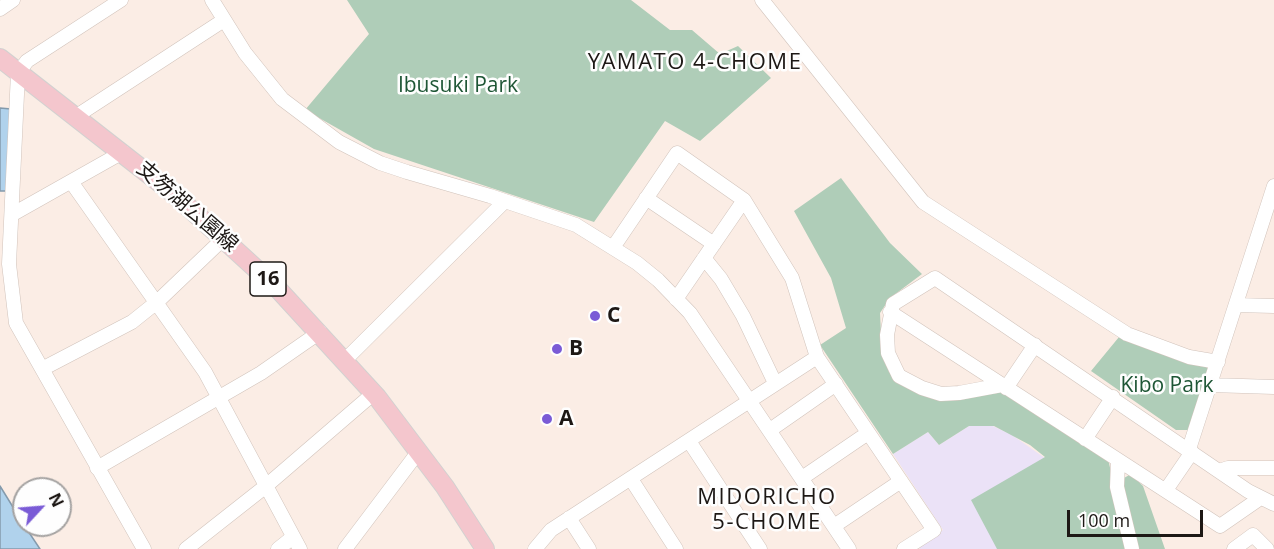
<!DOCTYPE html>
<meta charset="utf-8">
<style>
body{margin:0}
#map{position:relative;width:1274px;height:549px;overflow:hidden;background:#fbede5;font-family:"Open Sans",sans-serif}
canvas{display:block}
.north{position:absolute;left:12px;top:477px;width:60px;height:60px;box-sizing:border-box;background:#fefefe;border:2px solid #a4a2a1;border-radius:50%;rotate:64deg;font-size:16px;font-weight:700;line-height:24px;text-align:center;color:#1d1815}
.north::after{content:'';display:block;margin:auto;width:21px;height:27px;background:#7a5bd6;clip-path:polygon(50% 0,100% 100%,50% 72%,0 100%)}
.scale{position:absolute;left:1067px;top:510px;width:136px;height:27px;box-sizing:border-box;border:3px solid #1d1815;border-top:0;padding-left:8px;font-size:18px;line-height:21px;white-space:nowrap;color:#1d1815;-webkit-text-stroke:4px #fefefe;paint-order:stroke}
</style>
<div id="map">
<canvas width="1274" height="549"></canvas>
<div class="north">N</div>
<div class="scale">100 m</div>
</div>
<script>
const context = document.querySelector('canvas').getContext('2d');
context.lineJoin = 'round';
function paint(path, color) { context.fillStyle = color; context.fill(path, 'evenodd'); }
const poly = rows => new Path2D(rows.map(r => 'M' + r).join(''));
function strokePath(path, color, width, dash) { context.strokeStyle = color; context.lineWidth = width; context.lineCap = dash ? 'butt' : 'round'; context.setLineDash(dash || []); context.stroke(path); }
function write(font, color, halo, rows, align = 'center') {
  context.font = font + ' "Open Sans","Noto Sans JP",sans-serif'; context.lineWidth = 5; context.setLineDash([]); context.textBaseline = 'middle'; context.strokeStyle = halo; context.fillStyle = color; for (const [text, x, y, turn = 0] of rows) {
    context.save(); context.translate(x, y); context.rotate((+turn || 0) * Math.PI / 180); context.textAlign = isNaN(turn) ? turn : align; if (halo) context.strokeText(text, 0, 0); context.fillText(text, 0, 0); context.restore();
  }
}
paint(poly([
 [969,426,993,426,1012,435,1062,470,1103,549,920,549,918,546,943,530,893,454,928,432,939,445]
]), '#ebe2f7');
paint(poly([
 [347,0,631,0,670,30,692,30,720,54,738,46,771,78,700,141,665,121,594,222,374,149,305,110,369,34],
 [841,178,890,243,922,274,890,298,880,313,882,354,889,372,905,386,961,398,1001,391,1108,459,1111,472,1124,478,1131,474,1143,486,1165,549,997,549,971,500,1045,457,1030,445,994,426,969,426,939,445,928,432,893,454,820,345,846,328,831,278,794,211],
 [1119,337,1209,368,1189,430,1176,430,1091,371]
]), '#afcdb8');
const water = poly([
 [0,108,11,109,7,191,0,191,0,108],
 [0,486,24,525,40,549,0,549,0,486]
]);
paint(water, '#b0d2ec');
strokePath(water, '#849aac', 1.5);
const minor = poly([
 [121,0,27,61,18,73,9,264,16,323,144,549],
 [212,0,245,53,282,99,339,142,380,163,407,172,490,196,576,225,637,263,658,280,690,313,849,549],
 [762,0,923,202,1127,334,1189,357,1218,362],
 [0,9,13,0],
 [75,117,224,20],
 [72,183,205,372,300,549],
 [646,198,714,244],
 [13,214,123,152],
 [614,246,677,153,744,200,792,278,817,357,934,530,904,549],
 [704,258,721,279,743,316,775,383],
 [676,299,744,200],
 [1236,305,1274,306],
 [890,312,1220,526,1259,499],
 [345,360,505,201],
 [42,369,132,322,157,302,224,238],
 [1002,385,959,393,941,394,922,388,899,376,888,353,887,335,893,304,935,278,1248,491,1274,504],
 [1211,385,1274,387],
 [1006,388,1035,345],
 [770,430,836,384],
 [1085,439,1113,397],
 [689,441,760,549],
 [1189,449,1274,186],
 [1118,460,1117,487,1132,549],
 [97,468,261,373,320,332],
 [1219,471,1228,468,1274,468],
 [802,478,868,433],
 [631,479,676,549],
 [1166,490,1192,452],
 [569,518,589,549],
 [834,526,901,481],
 [186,549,266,486,374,393],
 [278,549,293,537],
 [345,549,419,451],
 [535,549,551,530,817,357],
 [1234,549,1253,535,1267,549]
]);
const major = poly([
 [0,58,174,194,277,288,377,397,445,487,485,549]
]);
strokePath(minor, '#d1c3bb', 15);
strokePath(major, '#d2d1d0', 20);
strokePath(minor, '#fff', 14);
strokePath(major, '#f4c6cd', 18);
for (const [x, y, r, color] of [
 [595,316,6,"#7a5bd6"],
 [557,349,6,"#7a5bd6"],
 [547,419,6,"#7a5bd6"]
]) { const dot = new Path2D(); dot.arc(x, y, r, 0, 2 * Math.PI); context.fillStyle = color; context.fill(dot); strokePath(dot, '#fefefe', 2); }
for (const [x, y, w] of [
 [268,279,36]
]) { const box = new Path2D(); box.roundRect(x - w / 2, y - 17, w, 34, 4.5); context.fillStyle = '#fefefe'; context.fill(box); strokePath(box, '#1d1815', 1.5); }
write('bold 20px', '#1d1815', null, [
 ["16",268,279]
]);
write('21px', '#1e5635', '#fefefe', [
 ["Ibusuki Park",458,86],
 ["Kibo Park",1167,386]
]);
write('21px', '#1d1815', '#fefefe', [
 ["支笏湖公園線",187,207,41]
]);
write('bold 21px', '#1d1815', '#fefefe', [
 ["C",607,316],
 ["B",569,349],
 ["A",559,419]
], 'left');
context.letterSpacing = '1.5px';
write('22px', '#1d1815', '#fefefe', [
 ["YAMATO 4-CHOME",695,63],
 ["MIDORICHO",767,498],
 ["5-CHOME",767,523]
]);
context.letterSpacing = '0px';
</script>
